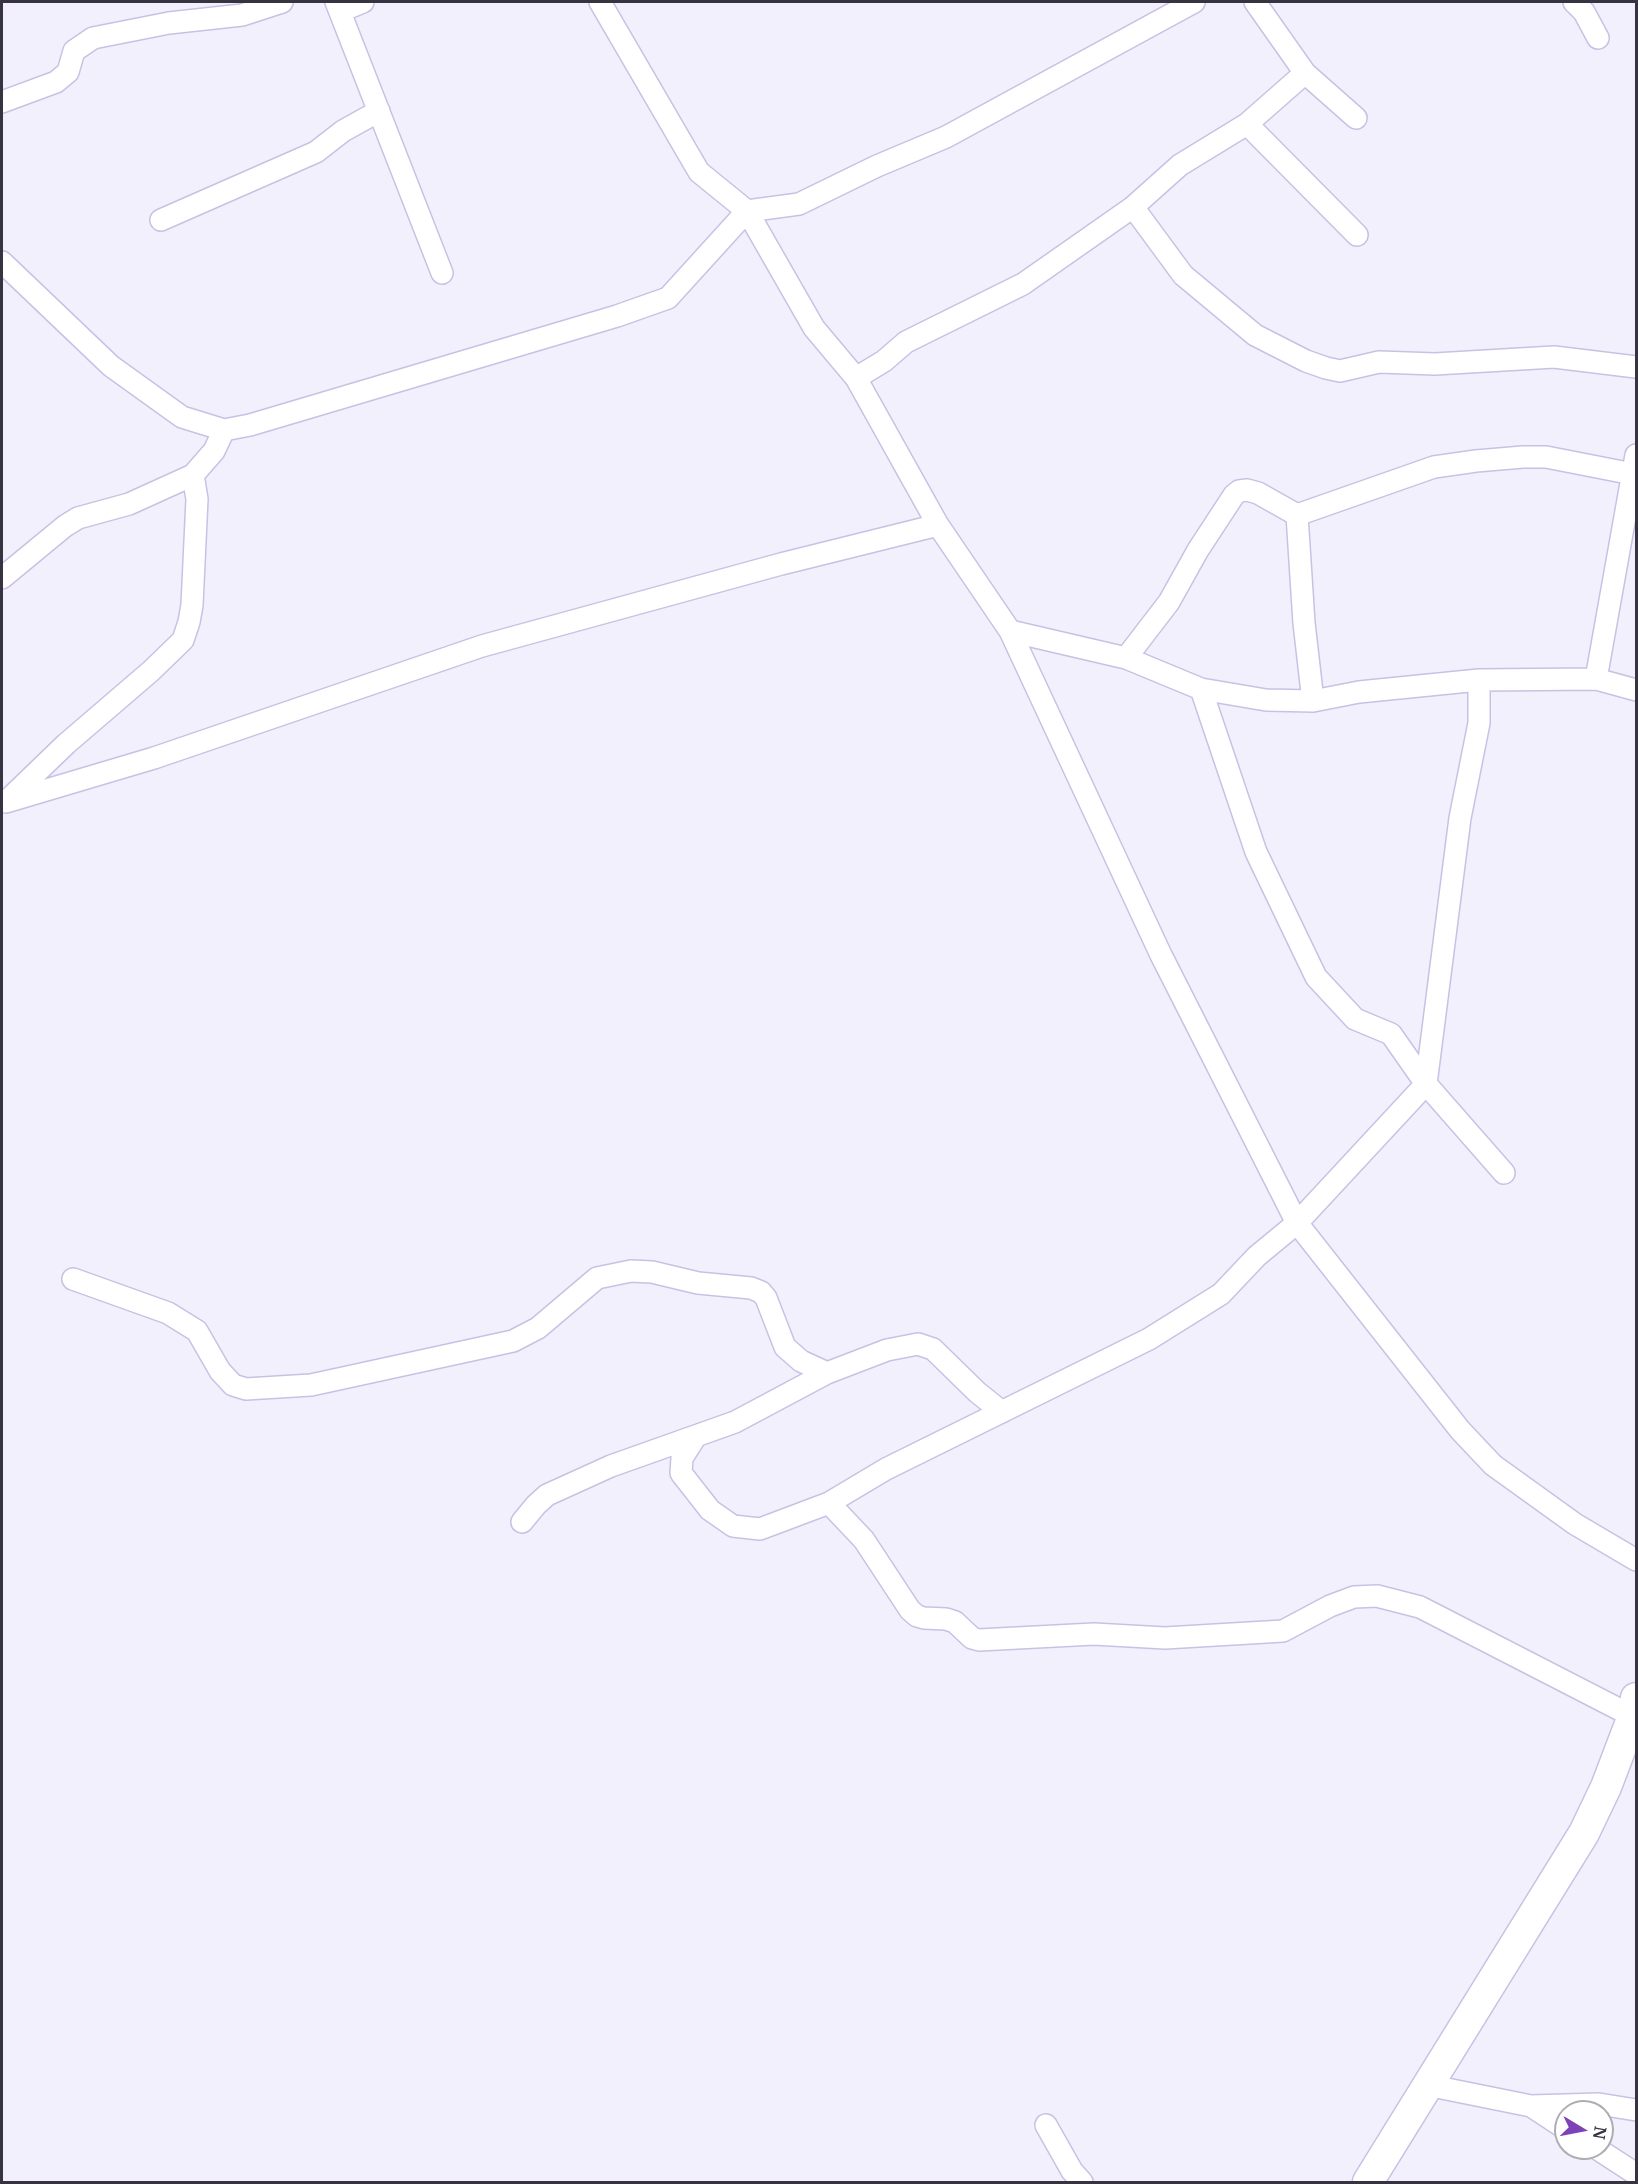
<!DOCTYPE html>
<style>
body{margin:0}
#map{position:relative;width:1638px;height:2184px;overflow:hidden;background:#f3f0fe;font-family:Merriweather,serif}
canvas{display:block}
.frame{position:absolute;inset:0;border:3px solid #373341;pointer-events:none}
.north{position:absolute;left:1554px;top:2100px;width:60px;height:60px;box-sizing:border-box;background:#fff;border:2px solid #afadb3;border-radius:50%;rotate:100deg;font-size:16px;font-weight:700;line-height:24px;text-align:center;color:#373341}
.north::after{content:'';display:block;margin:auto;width:21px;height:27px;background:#7d42b7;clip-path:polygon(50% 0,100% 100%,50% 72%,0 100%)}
</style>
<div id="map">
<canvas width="1638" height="2184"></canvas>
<div class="frame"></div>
<div class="north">N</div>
</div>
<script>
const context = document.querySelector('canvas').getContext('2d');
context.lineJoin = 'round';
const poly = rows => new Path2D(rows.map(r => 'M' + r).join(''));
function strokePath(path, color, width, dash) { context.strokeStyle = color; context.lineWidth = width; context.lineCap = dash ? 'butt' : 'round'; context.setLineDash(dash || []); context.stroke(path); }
const street = poly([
 [336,2,442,273],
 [600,2,699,172,747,211,814,328,856,378,938,525,1010,631,1161,955,1297,1223,1460,1430,1493,1465,1575,1524,1636,1560],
 [1255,2,1305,73,1247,124,1357,235],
 [1574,2,1584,12,1598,38],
 [341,11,363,2],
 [1305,73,1356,118],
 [2,102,56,82,68,72,74,51,93,38,169,23,242,15,282,2],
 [1133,207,1183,275,1255,335,1306,361,1326,368,1340,371,1379,362,1435,364,1554,357,1636,367],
 [161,220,316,152,343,131,379,111],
 [2,262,111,366,182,417,224,430,250,425,617,316,668,298,747,211,799,204,877,166,946,137,1194,2],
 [856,378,884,361,906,342,1023,284,1133,207,1180,165,1247,124],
 [1297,515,1304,623,1313,701],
 [2,578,65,526,78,518,129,504,193,475,214,451,224,430],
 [1010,631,1126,658,1201,689,1266,700,1313,701,1359,692,1479,680,1596,679,1636,690],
 [1126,658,1169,602,1198,550,1234,495,1239,491,1247,490,1258,493,1297,515,1434,467,1476,461,1523,457,1546,457,1633,474],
 [1596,679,1636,455],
 [1201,689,1256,852,1316,977,1355,1019,1391,1034,1426,1084,1504,1173],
 [10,798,66,744,151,671,183,640,189,622,192,605,197,499,193,475],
 [6,802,154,758,482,646,781,564,938,525],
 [73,1279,168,1313,197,1331,220,1371,233,1385,246,1389,311,1385,513,1341,538,1328,597,1278,631,1271,652,1272,698,1283,751,1288,761,1292,766,1298,785,1347,801,1361,827,1373],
 [696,1436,682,1458,681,1473,710,1510,733,1526,760,1529,829,1503,886,1469,1149,1339,1221,1294,1257,1256,1297,1223,1426,1084,1460,818,1479,723,1479,680],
 [829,1503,864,1540,910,1610,917,1616,924,1618,946,1619,955,1622,972,1638,979,1640,1094,1634,1165,1638,1283,1631,1330,1606,1354,1597,1377,1596,1420,1607,1636,1718],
 [522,1522,536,1505,547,1495,611,1466,735,1422,827,1373,887,1350,918,1344,933,1349,977,1392,1002,1412],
 [1427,2085,1531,2106,1599,2104,1636,2110],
 [1531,2106,1566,2129],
 [1046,2125,1072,2171,1082,2182],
 [1596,2148,1636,2174]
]);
const secondary = poly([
 [1368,2182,1584,1833,1606,1787,1633,1716,1636,1698]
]);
strokePath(street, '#c9c1e3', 24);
strokePath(secondary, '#c9c1e3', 33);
strokePath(street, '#fff', 21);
strokePath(secondary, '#fff', 30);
</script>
